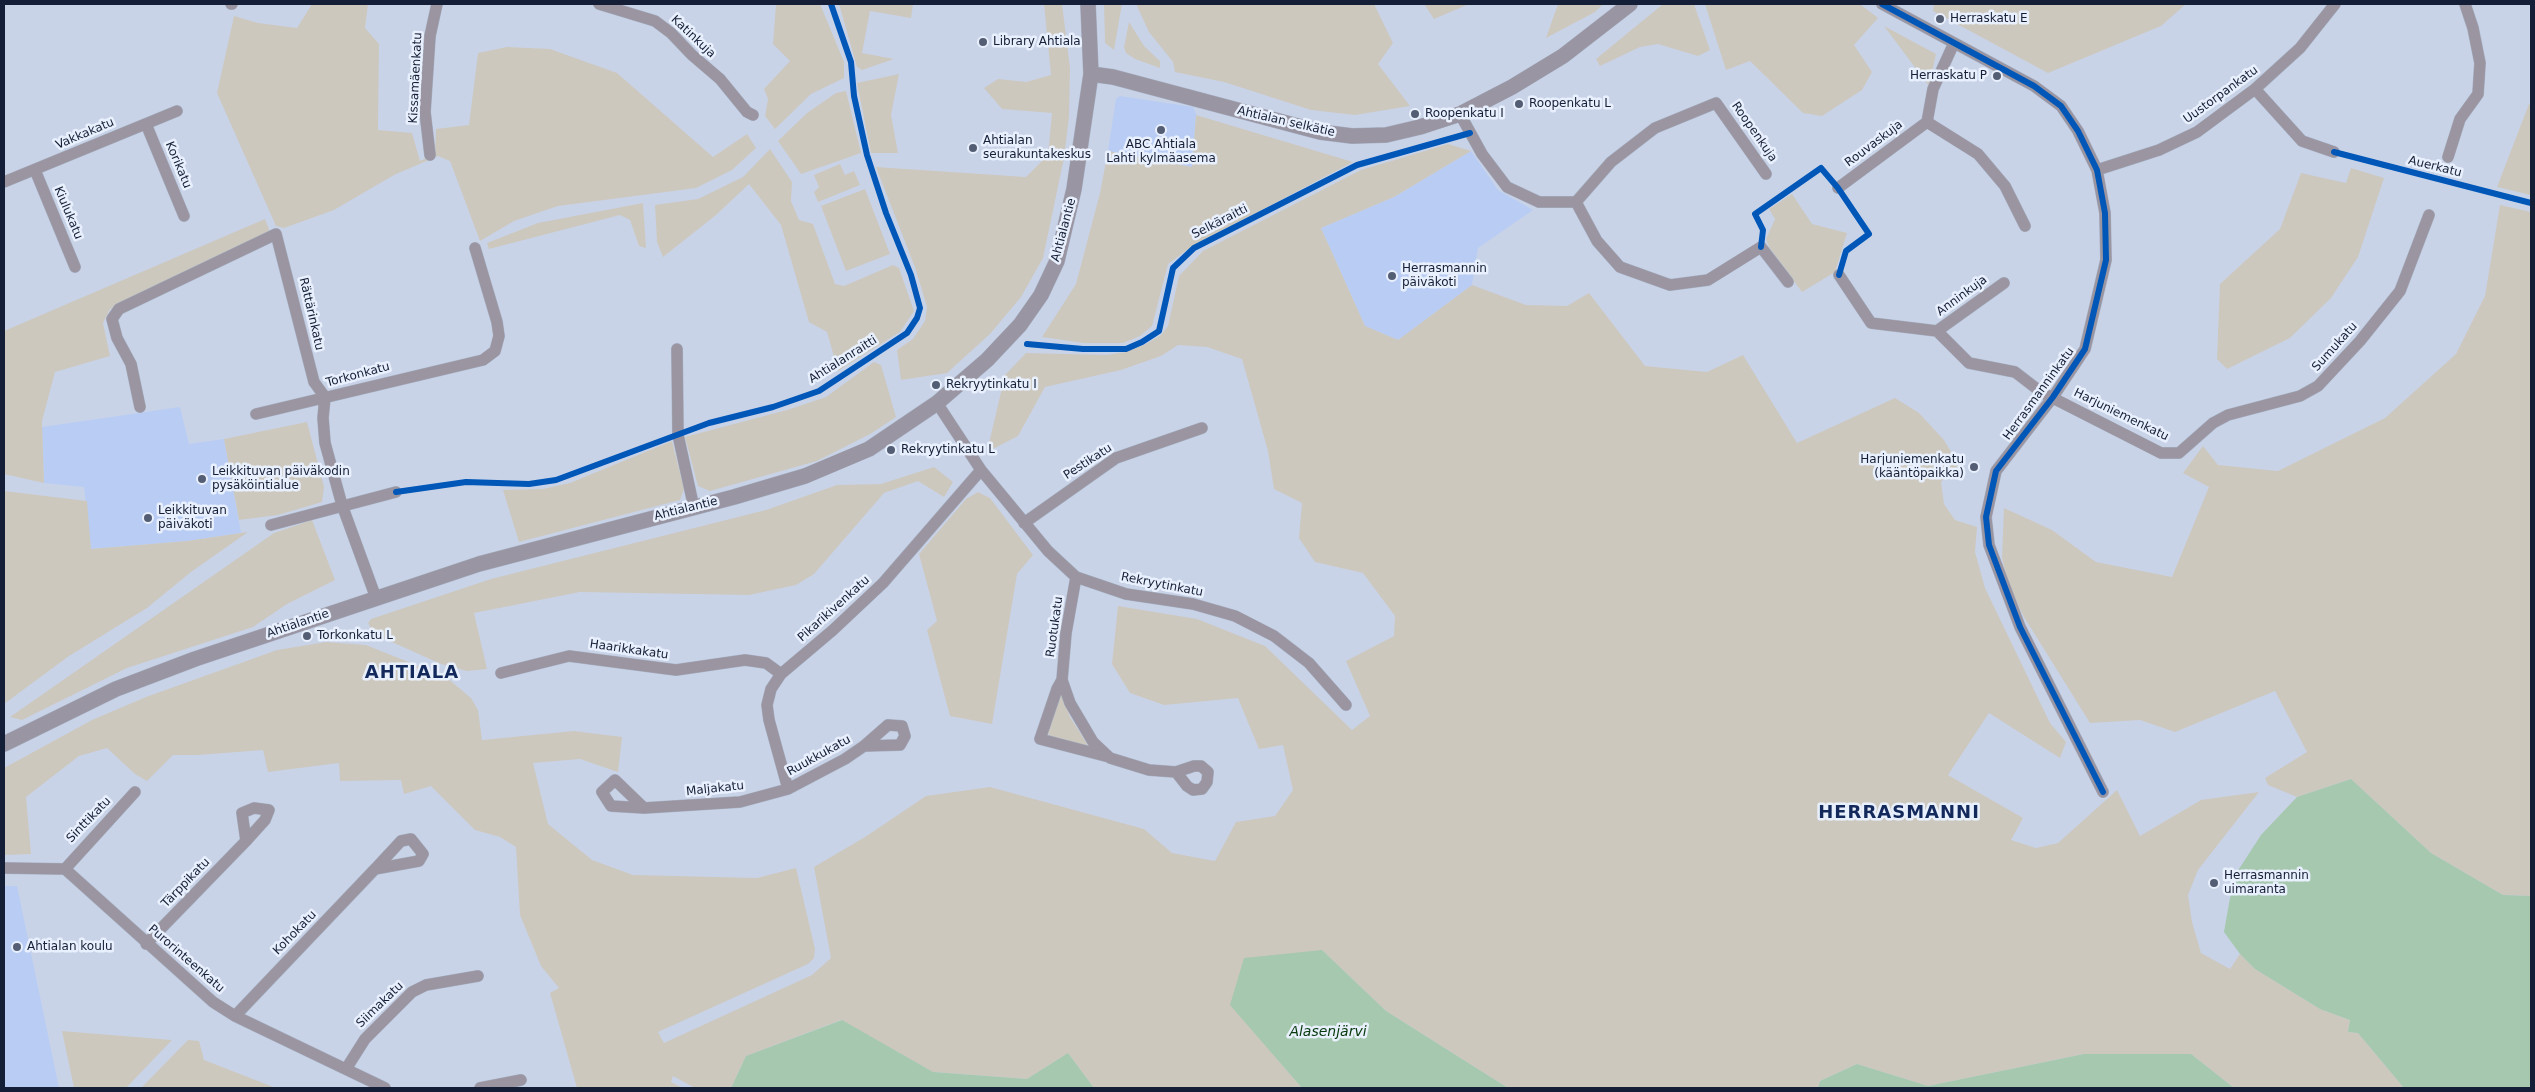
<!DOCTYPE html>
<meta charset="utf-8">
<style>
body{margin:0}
#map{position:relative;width:2535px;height:1092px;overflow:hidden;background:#c9d3e8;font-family:"DejaVu Sans",sans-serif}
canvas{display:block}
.frame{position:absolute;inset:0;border:5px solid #141e36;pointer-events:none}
</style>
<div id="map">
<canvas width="2535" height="1092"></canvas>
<div class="frame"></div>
</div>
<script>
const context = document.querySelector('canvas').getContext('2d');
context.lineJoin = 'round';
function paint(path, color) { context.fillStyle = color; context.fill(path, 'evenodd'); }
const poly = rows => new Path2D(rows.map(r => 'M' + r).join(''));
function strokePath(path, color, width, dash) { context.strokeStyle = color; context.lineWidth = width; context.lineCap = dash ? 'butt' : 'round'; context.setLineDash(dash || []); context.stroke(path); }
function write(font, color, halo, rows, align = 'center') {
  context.font = font + ' "DejaVu Sans",sans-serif'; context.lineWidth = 5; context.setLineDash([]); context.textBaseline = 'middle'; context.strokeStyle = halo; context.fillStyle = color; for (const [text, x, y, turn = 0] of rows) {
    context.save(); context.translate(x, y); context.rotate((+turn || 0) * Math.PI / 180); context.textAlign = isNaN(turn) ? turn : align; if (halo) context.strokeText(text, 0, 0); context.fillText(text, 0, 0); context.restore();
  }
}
paint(poly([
 [1120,96,1193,107,1196,114,1192,167,1108,151,1116,99],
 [1471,151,1498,190,1533,210,1478,248,1472,285,1398,340,1365,326,1321,228,1394,197],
 [180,407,189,444,224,439,241,533,187,541,91,549,84,487,44,483,42,427],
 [4,886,17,886,59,1088,4,1088]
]), '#b8ccf4');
paint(poly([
 [312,4,368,4,365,28,379,44,378,130,412,133,420,161,435,154,436,129,469,125,478,53,507,47,550,49,617,73,713,157,747,134,756,148,732,170,696,188,558,206,514,221,480,241,450,161,438,156,394,175,334,210,284,228,276,226,217,93,234,16,258,23,297,28],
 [776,4,820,4,844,62,844,78,811,94,775,129,765,116,768,99,764,89,790,61,773,44],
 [839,4,913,4,911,18,870,11,862,53,894,59,862,70,857,67],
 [1044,4,1062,4,1070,68,1069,117,1064,158,1043,258,1021,297,990,334,947,373,901,380,897,350,913,339,925,321,927,307,916,270,876,167,1026,177,1048,155,1052,113,1002,109,984,88,998,79,1026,82,1051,75],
 [1104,4,1122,4,1114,50,1105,43],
 [1136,4,1374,4,1393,43,1378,64,1410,106,1355,115,1311,110,1224,82,1175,72,1173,62,1149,32],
 [1424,4,1469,4,1434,19],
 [1558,4,1603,4,1595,12,1546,38],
 [1663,4,1694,4,1710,50,1698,56,1658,44,1640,47,1600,66,1596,59],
 [1705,4,1860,4,1878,18,1854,45,1872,72,1862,90,1822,116,1803,113,1750,61,1726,70],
 [1934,4,2186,4,2161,26,2048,73,1933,11],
 [1129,22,1144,46,1160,61,1160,68,1135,59,1126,53,1124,47],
 [1884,26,1936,54,1929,86],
 [899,74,891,115,898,153,871,153,857,83],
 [846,91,861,153,801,174,778,141,807,113,836,93],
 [2529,104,2531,105,2531,195,2497,187],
 [1196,115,1353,162,1191,247,1168,264,1152,326,1140,336,1123,343,1084,343,1042,337,1076,284,1100,193,1108,151,1192,167],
 [1448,144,1471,151,1394,197,1321,228,1365,326,1398,340,1472,285,1526,305,1567,306,1589,293,1645,366,1707,372,1743,355,1797,443,1895,398,1919,413,1944,440,1959,465,1941,482,1944,504,1955,520,1977,527,1975,552,1985,588,2050,723,2066,742,2060,758,1989,713,1948,775,2023,818,2011,840,2036,848,2058,843,2117,790,2140,836,2201,800,2259,792,2198,870,2188,895,2192,922,2201,953,2230,969,2240,954,2255,969,2320,1009,2350,1020,2348,1032,2358,1033,2404,1088,2234,1088,2191,1054,2084,1054,1928,1086,1857,1064,1820,1081,1818,1088,1508,1088,1386,1011,1322,950,1231,1005,1302,1088,1094,1088,1068,1053,1027,1079,933,1072,841,1020,746,1056,731,1088,695,1088,673,1076,671,1082,683,1088,577,1088,550,993,559,988,541,966,520,915,516,847,500,837,475,830,431,786,404,794,401,780,340,781,339,763,268,772,263,750,198,755,173,755,147,781,135,774,107,748,79,756,26,797,31,854,4,855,4,768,92,720,146,697,277,650,326,642,366,645,446,677,471,698,478,710,482,740,574,731,622,737,618,772,580,759,533,763,548,824,592,860,633,875,757,878,796,868,815,949,814,958,808,964,658,1032,664,1043,812,975,831,958,814,867,865,837,926,796,990,787,1144,829,1172,853,1215,861,1236,822,1275,816,1293,790,1283,745,1259,749,1238,698,1164,705,1130,693,1112,664,1118,606,1197,619,1265,646,1352,730,1370,716,1346,661,1394,636,1395,616,1363,573,1315,562,1299,538,1302,503,1274,489,1268,451,1242,359,1207,347,1178,345,1161,356,1121,370,1045,387,1018,436,987,452,1005,375,1026,353,1107,355,1126,352,1144,345,1161,335,1168,326,1179,276,1203,251,1361,170],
 [770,149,792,182,791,201,799,220,813,224,835,284,844,286,893,265,899,268,914,311,900,332,838,371,827,332,809,322,781,225,749,184,716,215,663,257,657,242,655,205,698,199,743,177],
 [840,164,845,175,854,171,860,185,818,202,814,192,819,187,814,175],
 [2351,168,2384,178,2358,257,2331,298,2290,338,2227,369,2217,359,2220,284,2280,229,2301,173,2346,183],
 [865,189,890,254,846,271,821,206],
 [1792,194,1812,224,1847,233,1835,272,1802,292,1769,247,1766,239,1775,219,1769,209],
 [643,203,646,248,639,246,630,220,620,215,489,249,487,243,538,223],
 [2500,205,2531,212,2531,896,2503,895,2431,853,2351,779,2297,797,2268,785,2265,778,2307,752,2275,691,2175,732,2140,720,2090,723,2024,617,2008,585,2002,557,2004,508,2052,530,2096,562,2172,577,2209,487,2183,473,2203,446,2218,465,2278,471,2385,418,2456,354,2485,296],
 [265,219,270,232,110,309,103,323,110,356,55,372,42,421,44,483,4,474,4,331],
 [874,362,881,365,896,417,872,433,817,461,710,491,698,486,685,437,787,410,826,397],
 [307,422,324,487,322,502,278,515,239,520,224,439],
 [672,441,684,489,680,500,519,542,503,490,543,489,570,483],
 [934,467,953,482,944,497,918,481,884,493,814,574,796,585,749,595,580,592,474,613,487,669,467,671,441,664,374,634,368,623,371,619,491,579,766,510,837,485,881,484],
 [4,491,87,501,91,549,187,541,248,532,191,572,147,608,69,656,4,704],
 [978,492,990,498,1033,555,1017,574,992,724,950,716,927,630,937,621,919,554,966,499],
 [312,520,335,580,287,604,253,627,127,668,22,720,10,717,274,533],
 [1062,695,1070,717,1089,747,1056,740,1048,734,1057,700],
 [62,1031,172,1040,126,1088,74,1088],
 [188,1040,199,1041,204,1060,276,1088,141,1088]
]), '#cdc8be');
paint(poly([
 [2351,779,2431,853,2503,895,2531,896,2531,1088,2404,1088,2358,1033,2348,1032,2350,1020,2320,1009,2255,969,2240,954,2224,932,2230,898,2239,869,2261,835,2297,797],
 [1322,950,1386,1011,1508,1088,1302,1088,1230,1005,1244,958],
 [842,1020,933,1072,1027,1079,1068,1053,1094,1088,731,1088,746,1056],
 [2084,1054,2191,1054,2234,1088,1818,1088,1820,1081,1857,1064,1928,1086]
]), '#a5c8ae');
const street = poly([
 [231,4,232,4],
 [599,4,655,21,671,33,692,55,720,79,747,112,753,115],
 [1882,4,2034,86,2061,106,2078,131,2097,170,2105,213,2106,260,2085,349,2053,397,1996,471,1986,517,1989,545,2020,627,2103,792],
 [2255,89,2302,141,2334,152],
 [1460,114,1482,154,1507,187,1539,202,1576,202],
 [1927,122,1978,154,2005,186,2025,226],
 [1927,122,1933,89,1954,43],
 [146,124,184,216],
 [430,155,425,112,430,36,437,4],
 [2448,157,2460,119,2478,94,2480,63,2473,28,2465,4],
 [35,170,75,267],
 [2097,170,2159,150,2197,132,2255,89,2300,48,2335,4],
 [4,182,177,111],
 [1838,188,1927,122],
 [1576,202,1597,241,1620,267,1670,285,1708,280,1761,247,1788,282],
 [1576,202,1611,162,1655,128,1716,103,1766,174],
 [1839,275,1871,323,1937,331],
 [1937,331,1969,363,2015,372,2041,392,2161,453,2179,453,2213,423,2228,415,2300,396,2318,386,2360,341,2400,291,2429,215],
 [1937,331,2004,283],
 [677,349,678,435,694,508],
 [325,397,323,418,325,443,342,505,376,598],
 [937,403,981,470,1048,551,1076,577,1126,594,1193,604,1235,616,1274,636,1309,663,1346,705],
 [140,407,131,364,117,338,112,319,119,309,276,234,314,382,325,397],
 [256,414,483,360,495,351,499,336,497,322,475,248],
 [1024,523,1116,458,1202,428],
 [271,525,396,492],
 [1076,577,1066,633,1062,680,1070,703,1093,742,1110,758,1149,770,1176,772,1187,786,1193,790,1202,789,1207,782,1208,772,1201,766,1194,766,1176,772],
 [501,673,569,656,676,670,745,660,766,663,781,674],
 [1062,680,1057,689,1040,739,1109,757],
 [788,789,769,720,767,705,771,689,781,674,833,630,883,583,981,470],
 [644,808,611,806,602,792,615,780,644,808,740,802,788,789,845,759,864,746,888,725,902,726,905,736,900,745,864,746],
 [4,868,65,869,213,1002,235,1016,385,1088],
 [65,869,135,792],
 [146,944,246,841,265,820,269,810,254,808,242,813,246,841],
 [235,1016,375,869,419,861,423,854,411,839,401,841,375,869],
 [346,1069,365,1039,412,992,426,985,478,976],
 [480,1088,521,1080]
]);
const secondary = poly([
 [1091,74,1113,77,1320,132,1352,136,1386,135,1420,127,1460,114,1512,87,1563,56,1630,4],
 [4,744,116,689,195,659,479,564,734,497,805,476,869,449,937,403,987,360,1020,325,1041,295,1057,261,1074,189,1091,74,1088,4]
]);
strokePath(street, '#a7b0c2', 12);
strokePath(secondary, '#a7b0c2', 16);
strokePath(street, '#9a95a0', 11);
strokePath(secondary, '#9995a2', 15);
strokePath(poly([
 [1882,4,2034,86,2061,106,2078,131,2097,170,2105,213,2106,260,2085,349,2053,397,1996,471,1986,517,1989,545,2020,627,2103,792],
 [2334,152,2531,203],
 [1761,247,1763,230,1755,214,1821,168,1838,188,1869,234,1846,251,1839,275],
 [1027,344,1083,349,1126,349,1142,342,1159,331,1173,268,1194,248,1357,165,1470,133],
 [396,492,466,482,529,484,556,480,709,423,773,407,819,391,907,333,917,318,920,308,911,275,886,213,867,155,854,96,851,62,831,4]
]), '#0057b8', 6);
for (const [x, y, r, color] of [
 [1940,19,5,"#535d74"],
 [983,42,5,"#535d74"],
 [1997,76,5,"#535d74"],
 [1519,104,5,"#535d74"],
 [1415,114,5,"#535d74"],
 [1161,130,5,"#535d74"],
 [973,148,5,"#535d74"],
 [1392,276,5,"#535d74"],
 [936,385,5,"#535d74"],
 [891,450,5,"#535d74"],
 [1974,467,5,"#535d74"],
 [202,479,5,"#535d74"],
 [148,518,5,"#535d74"],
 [307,636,5,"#535d74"],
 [2214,883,5,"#535d74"],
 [17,947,5,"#535d74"]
]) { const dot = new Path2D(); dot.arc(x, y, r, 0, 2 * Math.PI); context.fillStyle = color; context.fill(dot); strokePath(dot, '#e9f0fd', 2); }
write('12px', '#141e36', '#e9f0fd', [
 ["Herraskatu E",1950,19],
 ["Library Ahtiala",993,42],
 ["Herraskatu P",1987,76,"right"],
 ["Roopenkatu L",1529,104],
 ["Roopenkatu I",1425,114],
 ["Ahtialan",983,141],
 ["seurakuntakeskus",983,155],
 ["ABC Ahtiala",1161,145,"center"],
 ["Lahti kylmäasema",1161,159,"center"],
 ["Herrasmannin",1402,269],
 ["päiväkoti",1402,283],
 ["Rekryytinkatu I",946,385],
 ["Rekryytinkatu L",901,450],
 ["Harjuniemenkatu",1964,460,"right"],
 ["(kääntöpaikka)",1964,474,"right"],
 ["Leikkituvan päiväkodin",212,472],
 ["pysäköintialue",212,486],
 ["Leikkituvan",158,511],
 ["päiväkoti",158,525],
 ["Torkonkatu L",317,636],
 ["Herrasmannin",2224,876],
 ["uimaranta",2224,890],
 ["Ahtialan koulu",27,947]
], 'left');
write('12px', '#141e36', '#e9f0fd', [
 ["Katinkuja",693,37,43],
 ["Kissamäenkatu",416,78,-87],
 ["Uustorpankatu",2221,95,-36],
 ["Ahtialan selkätie",1286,122,13],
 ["Roopenkuja",1754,132,55],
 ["Vakkakatu",85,134,-23],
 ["Rouvaskuja",1874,144,-37],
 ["Korikatu",178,165,67],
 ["Auerkatu",2435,167,14],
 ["Kiulukatu",68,213,67],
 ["Selkäraitti",1220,222,-27],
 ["Ahtialantie",1064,230,-75],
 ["Anninkuja",1962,296,-36],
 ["Rättärinkatu",311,314,77],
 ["Sumukatu",2335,347,-48],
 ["Ahtialanraitti",843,360,-32],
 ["Torkonkatu",358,375,-15],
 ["Herrasmanninkatu",2039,394,-54],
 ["Harjuniemenkatu",2121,415,26],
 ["Pestikatu",1088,462,-33],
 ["Ahtialantie",686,509,-14],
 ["Rekryytinkatu",1162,585,11],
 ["Pikarikivenkatu",834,609,-42],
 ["Ahtialantie",298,624,-19],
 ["Ruotukatu",1055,627,-82],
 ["Haarikkakatu",629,650,8],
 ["Ruukkukatu",819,756,-29],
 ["Maljakatu",715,789,-6],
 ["Sinttikatu",89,820,-46],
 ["Tärppikatu",186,883,-46],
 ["Kohokatu",295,933,-46],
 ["Purorinteenkatu",186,959,41],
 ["Siimakatu",380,1005,-44]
]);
write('italic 14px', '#06390b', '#e9f0fd', [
 ["Alasenjärvi",1328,1032]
]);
context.letterSpacing = '1px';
write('bold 18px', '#13295b', '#e9f0fd', [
 ["AHTIALA",412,673],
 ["HERRASMANNI",1899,813]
]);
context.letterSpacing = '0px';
</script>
